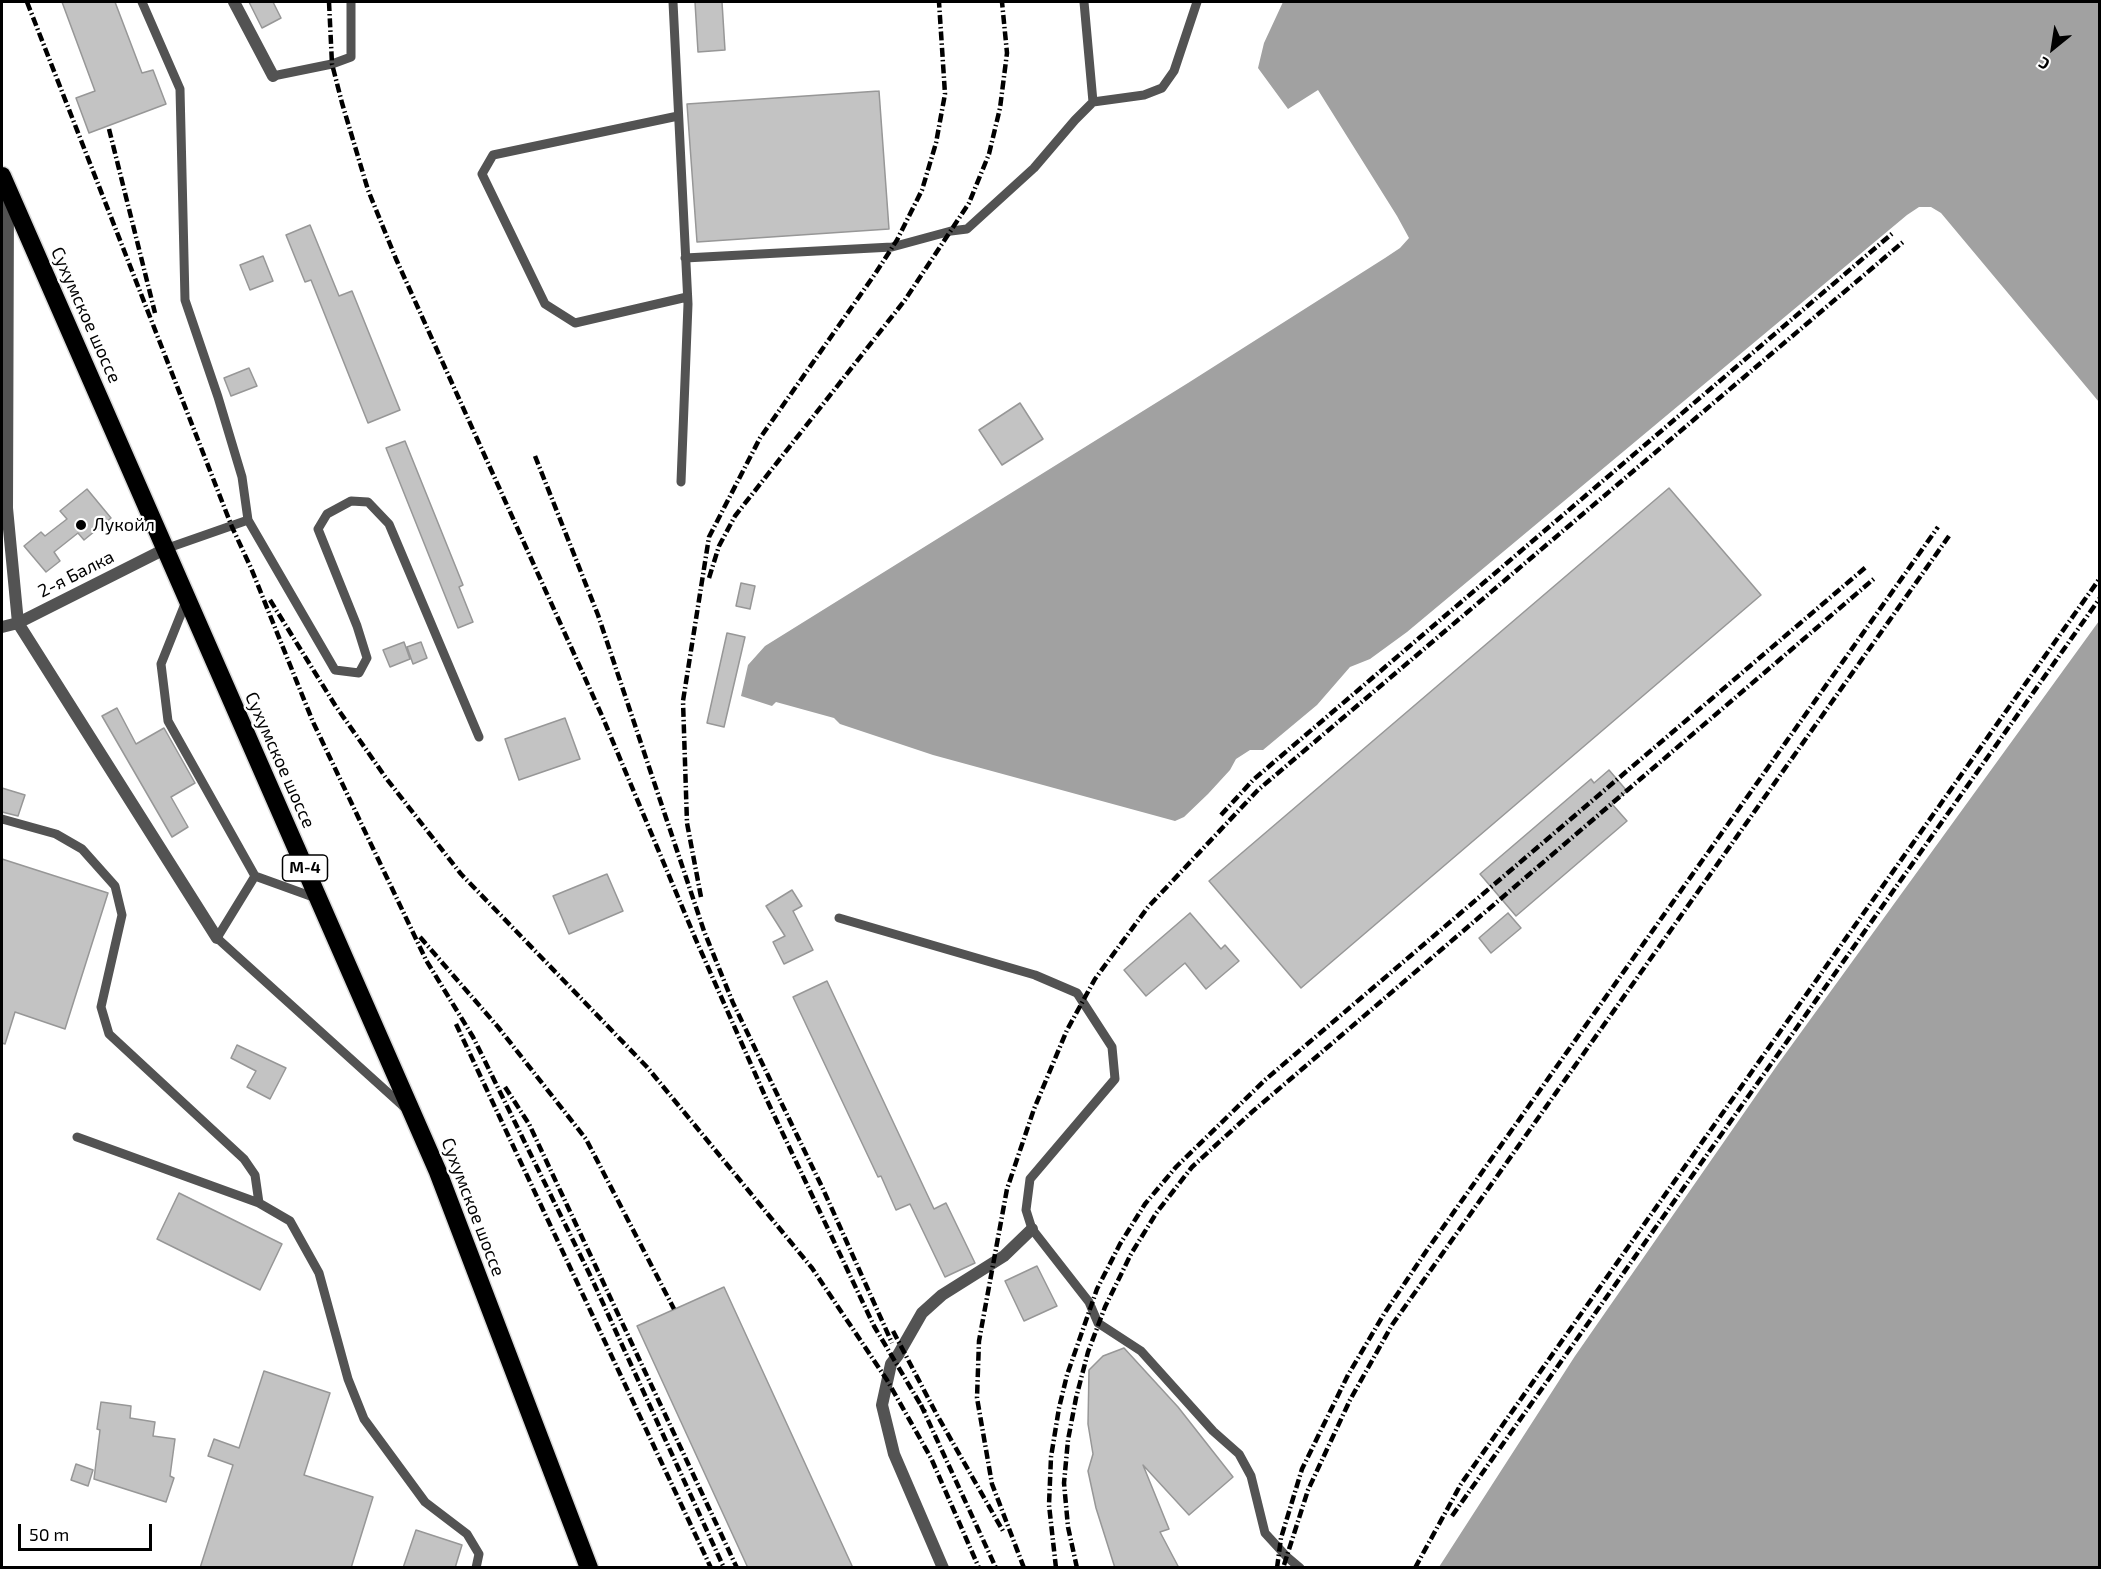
<!DOCTYPE html>
<meta charset="utf-8">
<style>
body{margin:0}
#map{position:relative;width:2101px;height:1569px;overflow:hidden;background:#fff;font-family:"Exo 2",sans-serif}
canvas{display:block}
.frame{position:absolute;inset:0;border:3px solid #000;pointer-events:none}
.north{position:absolute;left:2023px;top:18px;width:60px;height:60px;-webkit-text-stroke:4px #fff;paint-order:stroke;rotate:210deg;font-size:16px;font-weight:700;line-height:24px;text-align:center;color:#000}
.north::after{content:'';display:block;margin:auto;width:21px;height:27px;background:#000;clip-path:polygon(50% 0,100% 100%,50% 72%,0 100%)}
.scale{position:absolute;left:18px;top:1524px;width:134px;height:27px;box-sizing:border-box;border:3px solid #000;border-top:0;padding-left:8px;font-size:18px;line-height:21px;white-space:nowrap;color:#000;-webkit-text-stroke:4px #fff;paint-order:stroke}
</style>
<div id="map">
<canvas width="2101" height="1569"></canvas>
<div class="frame"></div>
<div class="north">С</div>
<div class="scale">50 m</div>
</div>
<script>
const context = document.querySelector('canvas').getContext('2d');
context.lineJoin = 'round';
function paint(path, color) { context.fillStyle = color; context.fill(path, 'evenodd'); }
const poly = rows => new Path2D(rows.map(r => 'M' + r).join(''));
function strokePath(path, color, width, dash) { context.strokeStyle = color; context.lineWidth = width; context.lineCap = dash ? 'butt' : 'round'; context.setLineDash(dash || []); context.stroke(path); }
function write(font, color, halo, rows, align = 'center') {
  context.font = font + ' "Exo 2",sans-serif'; context.lineWidth = 4.5; context.setLineDash([]); context.textBaseline = 'middle'; context.strokeStyle = halo; context.fillStyle = color; for (const [text, x, y, turn = 0] of rows) {
    context.save(); context.translate(x, y); context.rotate((+turn || 0) * Math.PI / 180); context.textAlign = isNaN(turn) ? turn : align; if (halo) context.strokeText(text, 0, 0); context.fillText(text, 0, 0); context.restore();
  }
}
paint(poly([
 [1283,2,2099,2,2099,402,1941,213,1931,207,1919,207,1907,215,1407,632,1370,659,1350,667,1317,705,1263,750,1250,750,1236,759,1230,770,1208,794,1184,817,1175,821,933,755,840,724,834,718,776,702,772,706,741,696,748,665,765,646,1188,383,1385,258,1400,248,1409,238,1397,216,1318,90,1288,109,1258,68,1264,43],
 [2099,621,2099,1567,1439,1567,1575,1356,1778,1064]
]), '#a1a1a1');
const building = poly([
 [62,2,115,2,142,73,153,70,166,104,89,133,76,98,95,91,62,2],
 [249,2,273,2,281,18,262,28,249,2],
 [695,2,722,2,725,50,698,52,695,2],
 [879,91,889,229,697,242,687,104,879,91],
 [310,225,339,296,352,291,400,410,368,423,311,280,305,282,286,235,310,225],
 [263,256,273,281,250,290,240,265,263,256],
 [249,368,257,386,231,396,224,378,249,368],
 [1020,403,1043,439,1002,465,979,430,1020,403],
 [405,441,463,585,459,587,473,622,458,628,386,448,405,441],
 [1669,488,1761,595,1301,988,1209,881,1669,488],
 [87,489,111,518,84,540,78,533,54,552,60,561,46,572,24,546,41,532,45,536,67,519,60,511,87,489],
 [741,583,755,586,750,609,736,606,741,583],
 [727,633,745,637,724,727,707,723,727,633],
 [404,642,410,659,390,667,383,650,404,642],
 [421,642,427,658,413,664,407,647,421,642],
 [117,708,136,744,164,728,195,783,171,797,188,827,172,837,102,716,117,708],
 [565,718,580,759,519,780,505,739,565,718],
 [1609,770,1627,791,1612,804,1627,821,1516,916,1480,874,1591,779,1594,783,1609,770],
 [2,788,25,795,18,816,2,812,2,788],
 [2,859,108,893,65,1029,15,1012,5,1044,2,1043,2,859],
 [607,874,623,911,569,934,553,896,607,874],
 [792,890,802,906,793,911,813,950,784,964,773,942,785,936,766,906,792,890],
 [1190,913,1221,949,1225,945,1239,961,1206,989,1185,963,1146,996,1124,970,1190,913],
 [1508,913,1521,928,1491,953,1479,938,1508,913],
 [827,981,934,1209,946,1203,975,1263,945,1277,910,1204,896,1210,881,1176,878,1177,793,997,827,981],
 [237,1045,286,1068,270,1099,247,1087,256,1071,231,1058,237,1045],
 [179,1193,282,1244,260,1290,157,1239,179,1193],
 [1037,1266,1057,1306,1024,1321,1005,1281,1037,1266],
 [724,1287,853,1568,748,1568,637,1326,724,1287],
 [1124,1348,1178,1407,1233,1477,1189,1515,1143,1465,1169,1529,1160,1532,1179,1568,1115,1568,1096,1508,1088,1471,1093,1454,1088,1424,1089,1370,1103,1356,1124,1348],
 [264,1371,330,1393,304,1475,373,1497,351,1568,200,1568,233,1465,208,1456,214,1439,239,1448,264,1371],
 [101,1402,131,1406,130,1418,155,1422,153,1436,175,1439,170,1476,174,1478,166,1502,94,1479,100,1430,97,1429,101,1402],
 [76,1464,93,1470,88,1486,71,1480,76,1464],
 [416,1530,462,1545,455,1568,403,1568,416,1530]
]);
paint(building, '#c3c3c3');
strokePath(building, '#979797', 1.5);
const highway = poly([
 [2,176,438,1172,589,1568]
]);
strokePath(highway, '#dbdbdb', 21);
strokePath(poly([
 [142,2,180,89,185,300,218,397,242,477,248,520,335,670,359,673,367,658,357,626,318,529,327,514,351,501,368,502,389,524,479,737],
 [673,2,688,304,681,482],
 [273,76,332,64,351,57,351,2],
 [1093,102,1144,95,1162,88,1174,71,1197,2],
 [678,116,493,155,482,174,545,304,575,323,687,297],
 [685,258,892,247,951,231,967,229,1034,168,1075,120,1093,102,1084,2],
 [165,549,248,520],
 [187,599,161,664,168,721,255,876,316,898],
 [2,819,56,834,82,849,115,886,122,915,101,1007,109,1034,244,1159,255,1175,259,1203],
 [255,876,217,938,404,1107],
 [839,918,1035,975,1077,993,1112,1047,1115,1079,1030,1179,1026,1210,1032,1229,1089,1302,1098,1323,1141,1351,1213,1431,1239,1454,1251,1476,1265,1533,1287,1557,1300,1568],
 [77,1137,259,1203,290,1221,319,1273,348,1379,364,1419,425,1502,467,1534,479,1554,476,1568]
]), '#535353', 9);
strokePath(poly([
 [234,2,273,76],
 [8,198,7,508,18,623,217,938],
 [2,627,18,623,165,549],
 [943,1568,894,1454,882,1405,891,1364,898,1355,922,1313,942,1295,1004,1256,1032,1229]
]), '#535353', 12);
strokePath(highway, '#000', 18);
strokePath(poly([
 [27,2,232,527,251,568,313,722,426,960,473,1037,591,1277,724,1568],
 [329,2,332,64,342,103,368,190,396,259,603,718,696,940,765,1096,874,1326,925,1412],
 [109,129,155,313],
 [535,456,598,615,704,931,733,1003,823,1189,892,1343],
 [709,578,719,546,735,516,905,300,969,203,989,154,1000,108,1007,53,1002,2],
 [270,600,335,705,386,778,461,874,647,1067,812,1268,887,1380,931,1458,979,1568],
 [1221,815,1253,780,1894,232],
 [701,897,687,823,683,701,709,537,760,438,875,274,897,240,922,190,936,143,945,94,939,2],
 [420,937,498,1027,586,1139,674,1309],
 [456,1024,711,1568],
 [505,1087,529,1124,737,1568],
 [893,1331,937,1415,1003,1531],
 [921,1405,996,1568],
 [1452,1516,2100,598],
 [1284,1565,1308,1490,1350,1400,1392,1325,1949,536],
 [1024,1568,992,1484,977,1398,979,1341,1007,1189,1034,1109,1067,1030,1095,979,1148,907,1258,790,1903,242],
 [1056,1568,1049,1505,1051,1457,1059,1408,1067,1375,1097,1289,1120,1244,1145,1204,1176,1167,1265,1080,1866,567],
 [1077,1568,1068,1527,1064,1483,1068,1440,1076,1398,1088,1352,1105,1307,1131,1254,1157,1212,1192,1167,1252,1112,1876,577],
 [1277,1568,1281,1538,1302,1469,1348,1375,1384,1314,1427,1250,1938,527],
 [1415,1568,1461,1484,2100,578]
]), '#000', 4.5, [9, 3, 1.5, 3]);
for (const [x, y, r, color] of [
 [81,525,6,"#000"]
]) { const dot = new Path2D(); dot.arc(x, y, r, 0, 2 * Math.PI); context.fillStyle = color; context.fill(dot); strokePath(dot, '#fff', 2); }
for (const [x, y, w] of [
 [305,868,45]
]) { const box = new Path2D(); box.roundRect(x - w / 2, y - 13, w, 26, 4.5); context.fillStyle = '#fff'; context.fill(box); strokePath(box, '#000', 1.5); }
write('bold 16px', '#000', null, [
 ["М-4",305,868]
]);
write('18px', '#000', '#fff', [
 ["Сухумское шоссе",86,315,66],
 ["2-я Балка",76,574,-27],
 ["Сухумское шоссе",280,760,66],
 ["Сухумское шоссе",473,1207,69]
]);
write('18px', '#000', '#fff', [
 ["Лукойл",93,525]
], 'left');
</script>
